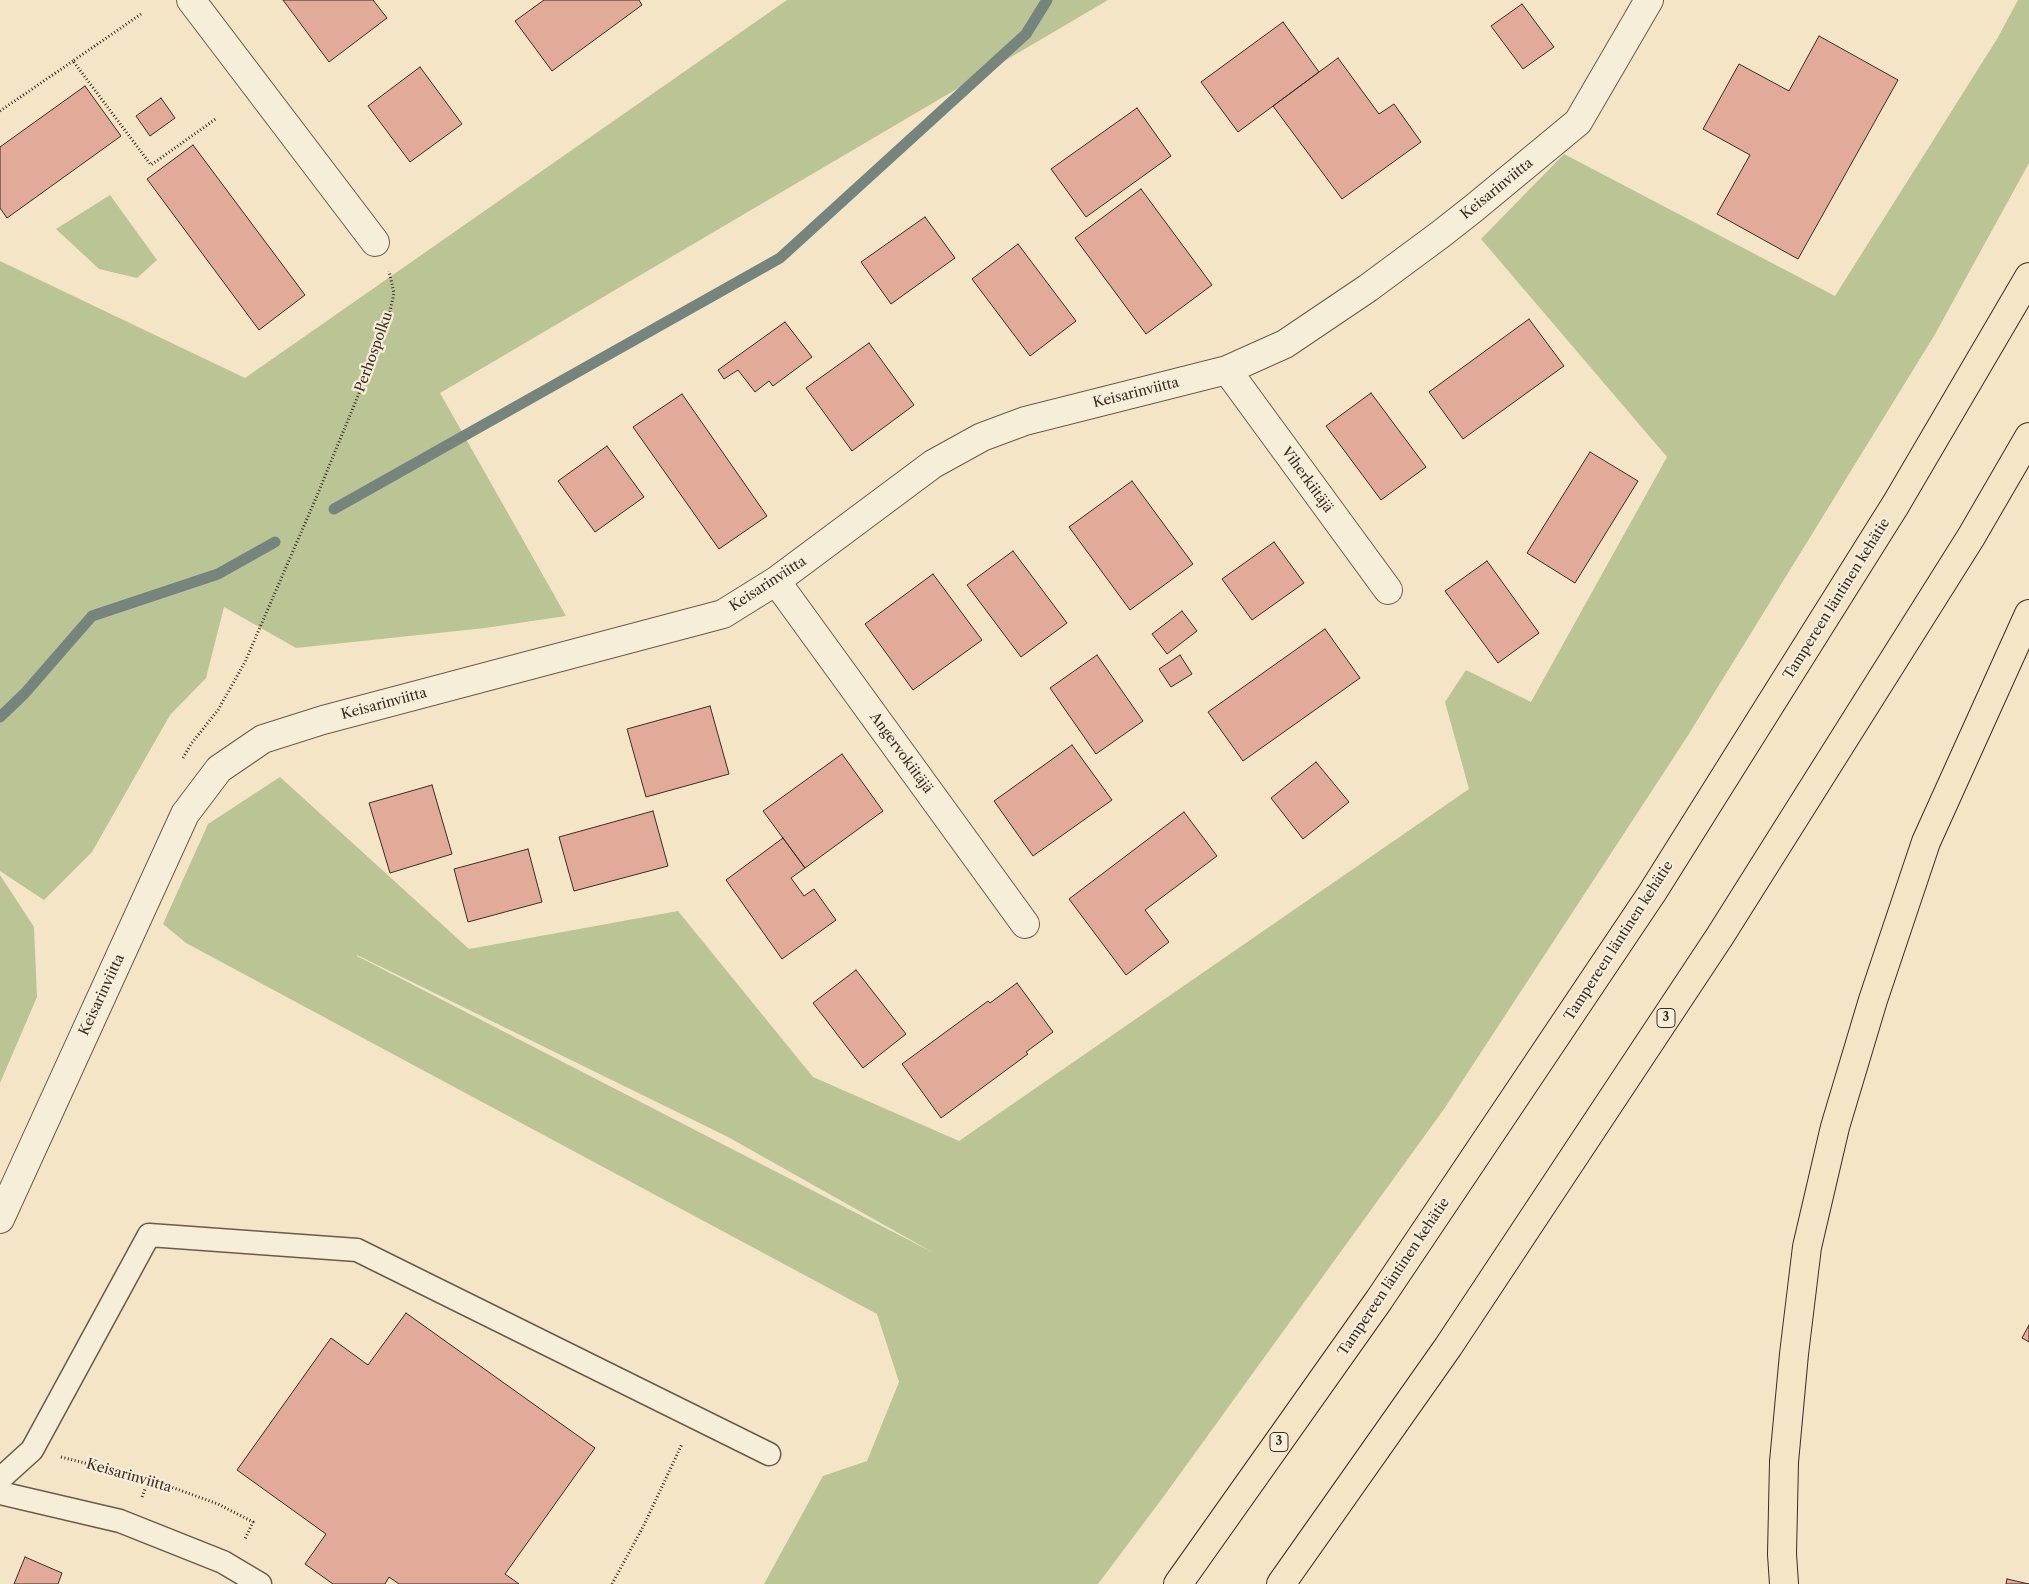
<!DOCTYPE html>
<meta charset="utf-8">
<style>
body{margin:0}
canvas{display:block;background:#f3e5c5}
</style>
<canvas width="2029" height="1584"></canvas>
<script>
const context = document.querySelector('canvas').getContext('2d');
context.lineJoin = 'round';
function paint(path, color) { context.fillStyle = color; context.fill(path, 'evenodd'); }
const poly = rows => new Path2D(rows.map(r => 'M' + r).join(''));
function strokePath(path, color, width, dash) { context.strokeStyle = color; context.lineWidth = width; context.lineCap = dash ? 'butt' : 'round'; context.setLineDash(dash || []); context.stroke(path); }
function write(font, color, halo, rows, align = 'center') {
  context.font = font + ' "Libre Caslon Text",serif'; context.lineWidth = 4.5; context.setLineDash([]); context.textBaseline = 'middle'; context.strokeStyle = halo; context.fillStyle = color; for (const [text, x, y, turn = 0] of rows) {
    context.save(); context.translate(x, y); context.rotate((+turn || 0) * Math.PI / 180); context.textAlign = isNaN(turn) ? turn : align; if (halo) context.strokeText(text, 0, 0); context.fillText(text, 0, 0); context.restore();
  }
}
paint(poly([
 [787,0,1108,0,440,393,566,616,485,628,296,648,224,607,206,678,170,715,92,852,44,900,0,871,0,261,245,378],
 [2018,0,2029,0,2029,163,1934,336,1687,737,1444,1109,1164,1496,1098,1584,764,1584,823,1476,867,1461,899,1382,877,1314,186,943,163,924,208,824,280,777,469,949,678,911,813,1077,959,1141,1469,789,1445,702,1466,670,1531,702,1667,457,1481,239,1564,154,1835,296,1997,39],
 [357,955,728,1137,934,1253,357,956],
 [110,195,157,260,137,278,99,269,56,229],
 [0,875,34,927,37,997,0,1083]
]), '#bbc494');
strokePath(poly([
 [334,509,780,258,1026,34,1047,0],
 [0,717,25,693,92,616,218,574,275,542]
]), '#75847d', 11);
const building = poly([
 [283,0,373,0,387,18,329,62,283,0],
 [544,0,639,0,642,5,552,71,515,21,544,0],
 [1522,4,1554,47,1523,69,1491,26,1522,4],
 [1283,22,1319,72,1238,132,1201,82,1283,22],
 [1819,36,1898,80,1798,259,1717,214,1750,155,1703,129,1739,64,1789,91,1819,36],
 [1338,58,1379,114,1394,104,1421,142,1342,199,1273,106,1338,58],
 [420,67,462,124,410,162,368,106,420,67],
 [85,86,121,136,7,218,0,208,0,147,85,86],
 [161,98,175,118,150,136,136,116,161,98],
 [1137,108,1171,156,1086,217,1051,169,1137,108],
 [193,145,305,295,259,330,147,179,193,145],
 [1141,189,1212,285,1146,334,1075,238,1141,189],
 [925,217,955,258,891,304,861,262,925,217],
 [1018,244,1076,321,1030,356,972,279,1018,244],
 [1529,319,1564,366,1463,439,1429,392,1529,319],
 [785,322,812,357,773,386,769,381,755,392,738,370,724,379,718,370,785,322],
 [869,343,914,405,852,451,806,388,869,343],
 [1371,393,1426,467,1381,500,1326,426,1371,393],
 [682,394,767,516,719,549,633,427,682,394],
 [607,446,644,497,595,532,558,481,607,446],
 [1590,452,1638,481,1575,583,1527,553,1590,452],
 [1132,481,1193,564,1130,610,1069,527,1132,481],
 [1274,542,1304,583,1252,620,1222,579,1274,542],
 [1013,551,1067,623,1021,657,967,585,1013,551],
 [1487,561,1539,633,1498,663,1445,591,1487,561],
 [933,574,982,640,913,690,865,624,933,574],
 [1182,611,1197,631,1167,654,1152,634,1182,611],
 [1325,629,1360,678,1243,761,1208,712,1325,629],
 [1097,655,1143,721,1096,754,1050,688,1097,655],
 [1180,655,1192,674,1171,687,1159,669,1180,655],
 [710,706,729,774,646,797,627,729,710,706],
 [1072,745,1112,800,1033,856,994,801,1072,745],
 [842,754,883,811,805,868,763,811,842,754],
 [1316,762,1349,802,1303,839,1271,798,1316,762],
 [432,785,452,854,390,873,369,803,432,785],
 [653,811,668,866,574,891,559,837,653,811],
 [1184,812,1217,856,1145,910,1169,942,1126,975,1069,899,1184,812],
 [783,838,805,868,791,878,804,896,814,889,836,920,782,959,726,880,783,838],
 [528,849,542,902,468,922,454,869,528,849],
 [856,970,906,1034,863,1068,813,1003,856,970],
 [1017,983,1053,1032,1026,1052,1028,1054,941,1118,902,1064,988,1001,990,1003,1017,983],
 [406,1313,595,1448,505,1574,519,1584,399,1584,389,1577,385,1584,333,1584,305,1564,326,1534,237,1470,331,1338,368,1365,406,1313],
 [2029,1325,2029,1342,2022,1338,2029,1325],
 [25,1557,62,1573,58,1584,14,1584,25,1557],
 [2007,1579,2029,1584,2006,1584,2007,1579]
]);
paint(building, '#e2aa99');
strokePath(building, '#3b2d24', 1);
const lane = poly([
 [0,1479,32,1450,149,1235,357,1250,769,1454],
 [0,1493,120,1521,223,1562,260,1584]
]);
const street = poly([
 [191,0,375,242],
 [1227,370,1388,590],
 [776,581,1025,924],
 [0,1219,185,814,219,769,263,739,323,720,723,614,776,581,933,464,982,437,1025,421,1227,370,1285,344,1368,288,1441,234,1474,208,1578,122,1649,0]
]);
const highway = poly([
 [1178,1584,1379,1300,1652,893,1896,504,2029,277],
 [1281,1584,1448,1347,1720,936,1971,537,2029,437],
 [1784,1584,1782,1554,1784,1462,1794,1354,1807,1247,1835,1127,1873,1000,1926,842,2029,614]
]);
strokePath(lane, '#695b4c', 25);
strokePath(street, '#695b4c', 30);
strokePath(highway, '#3b2d24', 30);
strokePath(poly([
 [141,14,73,61,151,165,217,118],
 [0,111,73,61],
 [183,758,191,744,218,710,245,662,316,498,387,325,394,293,389,271],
 [61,1457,149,1479,218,1504,253,1522,245,1539],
 [142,1497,149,1479],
 [612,1584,644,1525,682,1444]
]), '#3b2d24', 3, [1, 2.5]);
strokePath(lane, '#f7eed9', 22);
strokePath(street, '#f7eed9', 28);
strokePath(highway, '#f3e5c5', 28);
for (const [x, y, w] of [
 [1666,1018,18],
 [1279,1442,18]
]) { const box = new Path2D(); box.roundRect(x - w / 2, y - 9.5, w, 19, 4); context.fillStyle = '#f7eed9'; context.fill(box); strokePath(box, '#3b2d24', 1); }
write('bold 12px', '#3b2d24', null, [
 ["3",1666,1018],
 ["3",1279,1442]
]);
write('14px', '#3b2d24', '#f7eed9', [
 ["Keisarinviitta",1497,189,-39],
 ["Perhospolku",374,352,-70],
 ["Keisarinviitta",1136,393,-14],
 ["Viherkiitäjä",1307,480,54],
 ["Keisarinviitta",768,584,-33],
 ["Tampereen läntinen kehätie",1837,599,-58],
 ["Keisarinviitta",384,704,-15],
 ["Angervokiitäjä",901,753,54],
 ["Tampereen läntinen kehätie",1619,941,-57],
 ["Keisarinviitta",102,995,-65],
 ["Tampereen läntinen kehätie",1394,1277,-56],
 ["Keisarinviitta",129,1476,16]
]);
</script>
